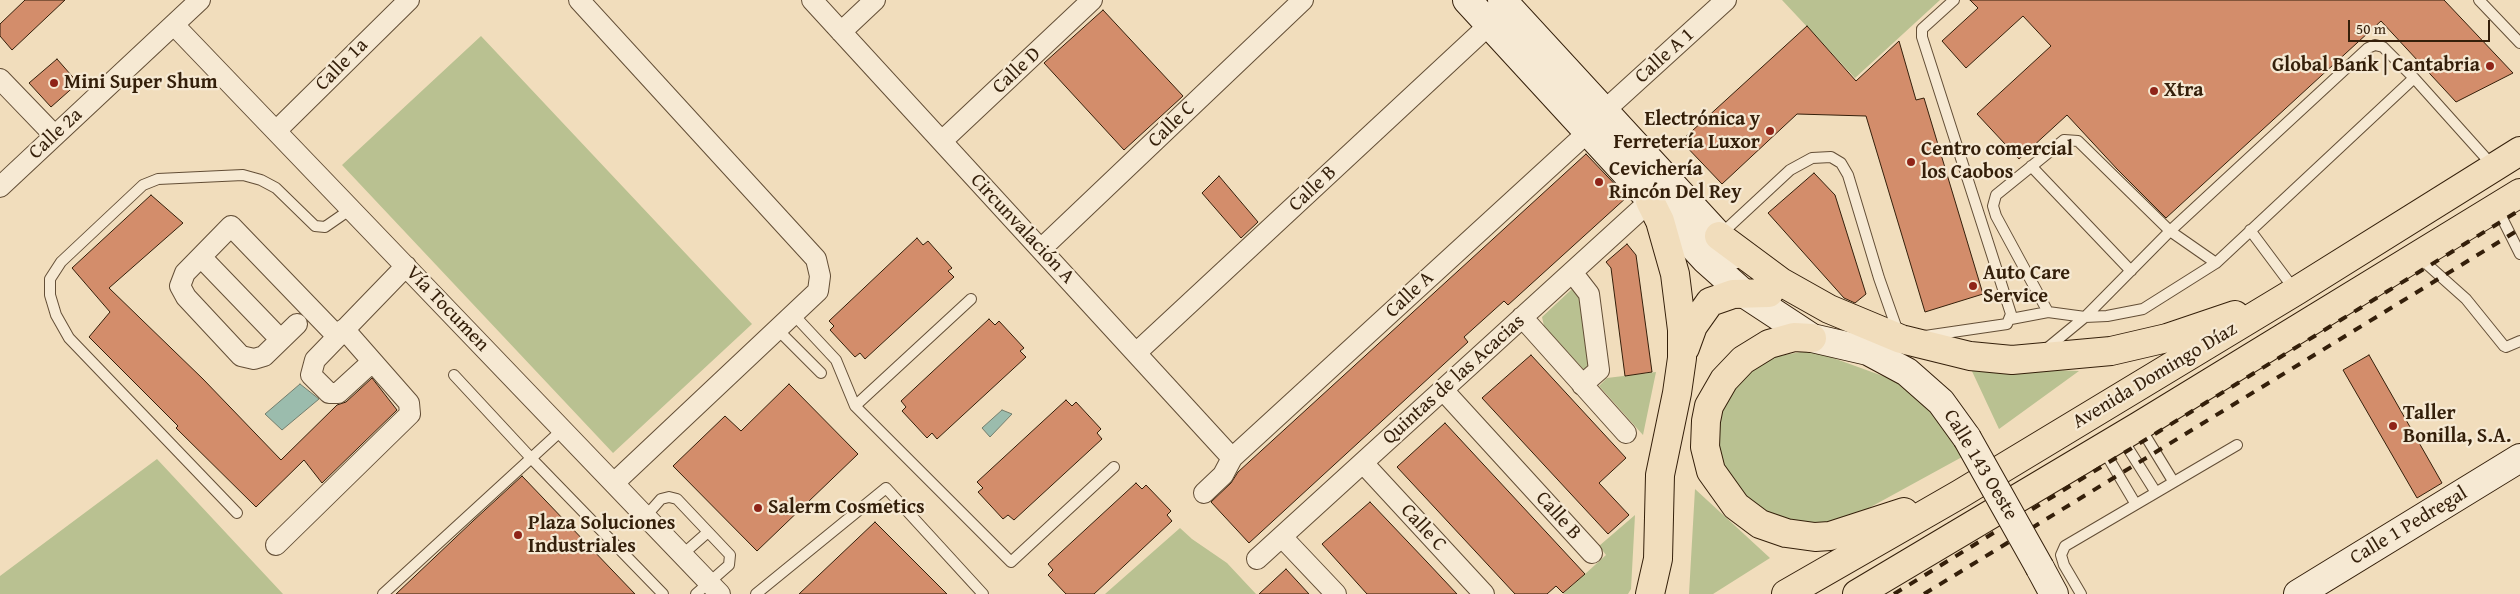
<!DOCTYPE html>
<meta charset="utf-8">
<style>
body{margin:0}
#map{position:relative;width:2520px;height:594px;overflow:hidden;background:#f1ddbc;font-family:"Gentium Book Plus",serif}
canvas{display:block}
.scale{position:absolute;left:2348px;top:20px;width:142px;height:22px;box-sizing:border-box;border:2px solid #341f0a;border-top:0;padding-left:6px;font-size:15px;line-height:18px;white-space:nowrap;color:#341f0a;-webkit-text-stroke:4px #f6e9d3;paint-order:stroke}
</style>
<div id="map">
<canvas width="2520" height="594"></canvas>
<div class="scale">50 m</div>
</div>
<script>
const context = document.querySelector('canvas').getContext('2d');
context.lineJoin = 'round';
function paint(path, color) { context.fillStyle = color; context.fill(path, 'evenodd'); }
const poly = rows => new Path2D(rows.map(r => 'M' + r).join(''));
function strokePath(path, color, width, dash) { context.strokeStyle = color; context.lineWidth = width; context.lineCap = dash ? 'butt' : 'round'; context.setLineDash(dash || []); context.stroke(path); }
function write(font, color, halo, rows, align = 'center') {
  context.font = font + ' "Gentium Book Plus",serif'; context.lineWidth = 4.5; context.setLineDash([]); context.textBaseline = 'middle'; context.strokeStyle = halo; context.fillStyle = color; for (const [text, x, y, turn = 0] of rows) {
    context.save(); context.translate(x, y); context.rotate((+turn || 0) * Math.PI / 180); context.textAlign = isNaN(turn) ? turn : align; if (halo) context.strokeText(text, 0, 0); context.fillText(text, 0, 0); context.restore();
  }
}
paint(poly([
 [1782,0,1940,0,1855,78],
 [481,36,752,324,613,453,342,165],
 [1572,289,1575,290,1585,301,1591,367,1586,372,1544,326,1542,317],
 [1811,350,1894,380,1920,397,1945,423,1962,457,1825,532,1772,525,1722,476,1715,445,1717,422,1726,399,1745,373,1774,357],
 [1970,367,2079,371,1999,429],
 [1656,372,1643,435,1599,386,1607,378],
 [157,459,283,594,0,594,0,576],
 [1695,489,1770,558,1713,594,1689,594],
 [1635,515,1631,589,1628,594,1563,594,1606,555,1599,546],
 [1180,528,1192,539,1227,563,1256,594,1105,594]
]), '#b9c191');
const water = poly([
 [300,384,319,399,282,430,265,414,300,384],
 [1002,410,1012,414,990,437,982,428,1002,410]
]);
paint(water, '#9bbcad');
strokePath(water, '#727d6c', 1);
const building = poly([
 [25,0,65,0,12,50,0,36,0,24,25,0],
 [1970,0,2444,0,2513,73,2456,102,2381,21,2166,218,2117,169,2067,115,2019,159,1977,114,2051,46,2023,16,1966,68,1942,41,1978,8,1970,0],
 [1103,10,1183,96,1124,150,1044,63,1103,10],
 [1807,26,1856,81,1899,41,1916,100,1924,98,1983,294,1925,312,1866,116,1797,114,1722,184,1681,141,1807,26],
 [57,59,78,83,51,107,29,83,57,59],
 [1586,154,1627,197,1508,305,1504,301,1464,337,1468,342,1249,543,1211,502,1231,483,1238,472,1586,154],
 [1814,173,1835,195,1866,294,1855,303,1844,298,1768,213,1814,173],
 [1219,176,1258,222,1241,238,1202,193,1219,176],
 [151,195,183,223,109,288,203,379,281,460,337,405,346,402,372,378,397,410,322,483,304,460,256,507,176,428,178,426,89,337,110,312,72,268,151,195],
 [917,238,923,245,928,241,952,268,948,271,954,277,865,359,860,353,855,357,830,330,834,326,829,321,917,238],
 [1627,244,1636,255,1652,372,1625,376,1611,268,1606,262,1627,244],
 [989,319,995,325,999,321,1024,348,1020,351,1026,357,937,439,932,433,927,438,902,411,906,407,901,401,989,319],
 [1531,355,1626,458,1599,483,1629,515,1608,534,1482,398,1531,355],
 [2369,355,2442,483,2417,498,2343,370,2369,355],
 [789,384,858,454,757,551,673,466,725,416,741,431,789,384],
 [1066,400,1072,406,1076,402,1101,429,1097,433,1102,439,1014,520,1008,515,1003,519,978,492,983,488,977,482,1066,400],
 [1445,423,1585,574,1563,593,1556,586,1547,594,1515,594,1397,467,1445,423],
 [522,476,635,594,396,594,473,521,522,476],
 [1136,483,1142,489,1146,485,1171,511,1167,515,1172,521,1094,594,1066,594,1048,575,1053,570,1048,564,1136,483],
 [1370,502,1427,562,1457,594,1367,594,1322,544,1370,502],
 [875,522,947,594,799,594,875,522],
 [1286,569,1309,594,1259,594,1286,569]
]);
paint(building, '#d38d6b');
strokePath(building, '#341f0a', 1);
const lane = poly([
 [2479,0,2520,43],
 [2031,166,2131,271],
 [2497,208,2520,254],
 [2250,230,2294,289],
 [1720,235,1790,170,1812,158,1831,157,1841,163,1848,175,1879,278,1898,332],
 [2420,258,2466,299,2504,346,2506,347,2520,341],
 [2048,312,1996,216,1993,206,1996,195,2064,140,2078,141,2170,231,2216,263],
 [794,315,836,360,855,406,1011,562,1114,467],
 [2011,319,2048,312,2085,317,2107,316,2143,309,2216,263,2414,78],
 [778,330,821,373],
 [1925,336,2007,324,2011,314,1922,37,1922,29,1954,0],
 [2045,350,2085,317,2170,231,2368,48,2375,45,2383,47,2414,78,2493,166],
 [454,375,531,458,663,594],
 [855,406,971,299],
 [2140,427,2173,481],
 [2121,437,2155,491],
 [2103,449,2135,503],
 [237,513,69,338,56,315,50,295,50,279,61,262,143,185,158,179,243,175,261,180,276,188,315,226,325,227,351,209],
 [646,516,661,499,669,497,677,499,730,555,729,565,696,594],
 [683,554,708,532],
 [383,594,563,429],
 [756,594,886,488,983,594],
 [2081,594,2064,565,2061,555,2065,546,2237,445]
]);
const street = poly([
 [579,0,816,259,820,276,818,291,614,483],
 [812,0,1232,458],
 [174,25,720,594],
 [841,32,875,0],
 [0,79,54,135],
 [1604,111,1726,0],
 [276,131,409,0],
 [942,141,1092,0],
 [0,187,200,0],
 [1041,249,1303,0],
 [201,257,280,339],
 [1572,272,1589,294,1599,370,1582,385],
 [1522,317,1626,433],
 [297,324,264,356,254,359,241,356,186,297,180,286,185,273,231,226,337,336],
 [1136,353,1489,25],
 [372,362,338,393,329,393,311,375,315,360,406,266],
 [1443,390,1592,553],
 [1363,463,1484,594],
 [1204,493,1223,475,1232,458,1588,132],
 [1282,537,1336,594],
 [276,545,410,414,409,403,344,329],
 [1257,559,1650,201]
]);
const secondary = poly([
 [1467,0,1706,260,1742,292,1812,338,1868,351,1907,372,1941,402,1967,438],
 [1502,0,1719,236,1733,255],
 [2040,568,2054,594],
 [2298,594,2520,458]
]);
const primary = poly([
 [1719,236,1781,282,1829,309,1901,339,1970,356,2012,360,2111,351,2167,338,2235,315],
 [1812,338,1794,337,1769,344,1743,360,1724,380,1709,406,1706,421,1705,447,1711,471,1736,506,1760,524,1786,533,1815,537,1830,536,1904,512],
 [1685,348,1693,326,1710,302,1733,294,1769,293],
 [1650,594,1658,559,1660,475,1677,393,1682,358,1682,330,1675,274,1660,221,1650,201],
 [1786,594,1960,494,2296,291,2520,151],
 [1857,594,2139,426,2520,193]
]);
strokePath(lane, '#634e36', 12);
strokePath(street, '#634e36', 22);
strokePath(secondary, '#341f0a', 30);
strokePath(primary, '#341f0a', 30);
strokePath(lane, '#f6e9d3', 10);
strokePath(street, '#f6e9d3', 20);
strokePath(secondary, '#f6e9d3', 28);
strokePath(primary, '#f1ddbc', 28);
strokePath(poly([
 [1894,594,2520,210],
 [1924,594,2520,229]
]), '#341f0a', 4, [9, 9]);
const secondaryBridge = poly([
 [1967,438,2040,568]
]);
strokePath(secondaryBridge, '#341f0a', 30, []);
strokePath(secondaryBridge, '#f6e9d3', 28);
for (const [x, y, r, color] of [
 [2490,66,5,"#8f2418"],
 [54,83,5,"#8f2418"],
 [2154,91,5,"#8f2418"],
 [1770,131,5,"#8f2418"],
 [1911,162,5,"#8f2418"],
 [1599,182,5,"#8f2418"],
 [1973,286,5,"#8f2418"],
 [2393,426,5,"#8f2418"],
 [758,508,5,"#8f2418"],
 [518,535,5,"#8f2418"]
]) { const dot = new Path2D(); dot.arc(x, y, r, 0, 2 * Math.PI); context.fillStyle = color; context.fill(dot); strokePath(dot, '#f6e9d3', 2); }
write('20px', '#341f0a', '#f6e9d3', [
 ["Calle A 1",1665,56,-42],
 ["Calle 1a",342,65,-45],
 ["Calle D",1017,71,-43],
 ["Calle C",1172,125,-44],
 ["Calle 2a",56,134,-43],
 ["Calle B",1313,189,-43],
 ["Circunvalación A",1022,229,47],
 ["Calle A",1410,295,-43],
 ["Vía Tocumen",447,309,46],
 ["Avenida Domingo Díaz",2155,376,-31],
 ["Quintas de las Acacias",1454,380,-42],
 ["Calle 143 Oeste",1980,465,59],
 ["Calle B",1558,516,48],
 ["Calle 1 Pedregal",2409,526,-31],
 ["Calle C",1423,528,47]
]);
write('bold 20px', '#341f0a', '#f6e9d3', [
 ["Global Bank | Cantabria",2480,66,"right"],
 ["Mini Super Shum",64,83],
 ["Xtra",2164,91],
 ["Electrónica y",1760,120,"right"],
 ["Ferretería Luxor",1760,143,"right"],
 ["Centro comercial",1921,150],
 ["los Caobos",1921,173],
 ["Cevichería",1609,170],
 ["Rincón Del Rey",1609,193],
 ["Auto Care",1983,274],
 ["Service",1983,297],
 ["Taller",2403,414],
 ["Bonilla, S.A.",2403,437],
 ["Salerm Cosmetics",768,508],
 ["Plaza Soluciones",528,524],
 ["Industriales",528,547]
], 'left');
</script>
